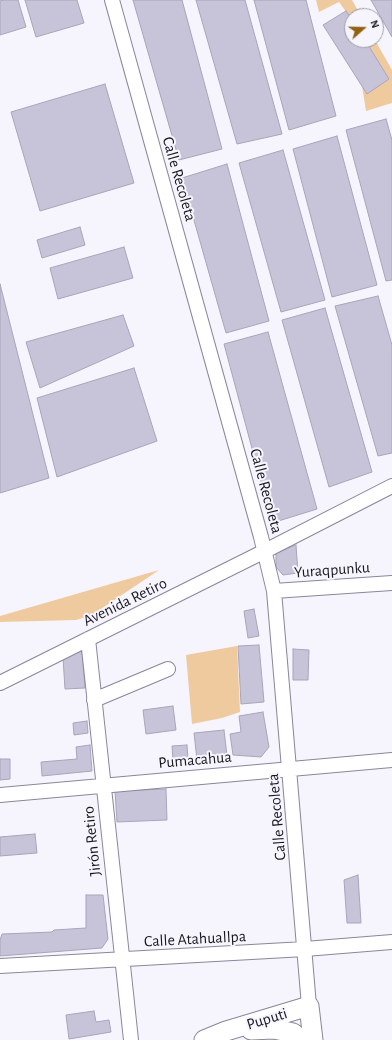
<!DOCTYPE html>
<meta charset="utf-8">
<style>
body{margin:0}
#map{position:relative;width:392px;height:1040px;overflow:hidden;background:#f6f5fe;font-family:"Alegreya Sans",sans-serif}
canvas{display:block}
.north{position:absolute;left:344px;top:8px;width:40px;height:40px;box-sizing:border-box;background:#f6f5fe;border:1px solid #9d9ca5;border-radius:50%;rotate:70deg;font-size:11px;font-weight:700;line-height:16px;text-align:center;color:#18171f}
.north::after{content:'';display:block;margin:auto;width:14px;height:18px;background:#926210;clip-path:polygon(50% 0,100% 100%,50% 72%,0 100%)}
</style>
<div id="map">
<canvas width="392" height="1040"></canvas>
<div class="north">N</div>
</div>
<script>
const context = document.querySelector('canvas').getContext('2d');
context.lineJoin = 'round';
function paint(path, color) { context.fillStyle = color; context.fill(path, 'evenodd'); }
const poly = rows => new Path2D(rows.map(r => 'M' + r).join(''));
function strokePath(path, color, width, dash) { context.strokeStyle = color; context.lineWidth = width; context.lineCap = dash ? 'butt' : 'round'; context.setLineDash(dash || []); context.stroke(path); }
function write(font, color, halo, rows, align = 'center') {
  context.font = font + ' "Alegreya Sans",sans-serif'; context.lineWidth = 4; context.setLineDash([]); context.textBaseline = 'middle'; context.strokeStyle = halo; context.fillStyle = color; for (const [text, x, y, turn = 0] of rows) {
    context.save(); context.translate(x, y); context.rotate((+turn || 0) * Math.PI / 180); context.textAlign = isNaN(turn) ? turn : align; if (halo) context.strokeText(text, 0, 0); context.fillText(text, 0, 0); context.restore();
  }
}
paint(poly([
 [316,0,352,0,361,16,352,16,352,20,339,2,319,12],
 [365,40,375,40,392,70,392,103,366,111,362,86,367,93,389,79],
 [159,570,92,615,76,620,0,622,0,616],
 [237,646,240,712,222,718,192,724,186,655]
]), '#eeca9e');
const building = poly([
 [3,0,18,0,26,27,0,35,0,1,3,0],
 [25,0,77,0,84,23,36,37,25,0],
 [133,0,182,0,222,149,179,160,133,0],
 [196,0,245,0,282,134,237,144,196,0],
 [254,0,306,0,336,116,289,130,254,0],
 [371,0,392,0,392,37,371,0],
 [346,11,352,20,352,40,365,40,389,79,367,94,323,25,346,11],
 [105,84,134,183,40,211,11,112,105,84],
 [386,119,392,140,392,280,386,281,346,130,386,119],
 [337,136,377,285,332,297,293,149,337,136],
 [283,150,325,300,281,312,239,163,283,150],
 [227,164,269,321,226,333,182,178,227,164],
 [80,227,85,245,42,258,37,240,80,227],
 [124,247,133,278,58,299,50,268,124,247],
 [0,284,49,478,0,493,0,284],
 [378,296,392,345,392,453,378,456,335,306,378,296],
 [325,308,372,472,329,487,282,320,325,308],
 [123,315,134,346,40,388,26,342,123,315],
 [268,332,317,509,272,523,224,344,268,332],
 [134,368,157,441,57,477,37,398,134,368],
 [296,545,298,573,283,575,276,567,276,553,296,545],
 [254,609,259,636,248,638,244,611,254,609],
 [259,645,264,702,241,704,238,646,259,645],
 [293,649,309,650,308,680,293,680,293,649],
 [82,650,85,688,65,689,63,658,82,650],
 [173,706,176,730,146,734,143,710,173,706],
 [263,712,269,747,261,757,233,755,230,734,241,732,239,716,263,712],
 [87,721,88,733,74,735,73,723,87,721],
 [224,730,227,756,197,760,194,733,224,730],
 [90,745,92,771,42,776,41,762,77,759,76,747,90,745],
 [187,745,188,760,173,761,172,746,187,745],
 [0,759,10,759,10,779,0,780,0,759],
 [166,789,167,820,117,822,115,791,166,789],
 [35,834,37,853,0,856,0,837,35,834],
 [358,875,361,923,347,923,344,880,358,875],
 [86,895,103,895,108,939,102,948,0,956,0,940,2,934,52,932,54,930,86,928,86,895],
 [94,1011,96,1022,109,1020,111,1032,69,1039,66,1015,94,1011]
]);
paint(building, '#c7c3d9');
strokePath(building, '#a8a5ba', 1);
const street = poly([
 [112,0,261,537,274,591,309,1006],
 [274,591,392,583],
 [88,639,131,1040],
 [0,683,265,551,392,486],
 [94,700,168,669],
 [0,795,392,760],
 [0,966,305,949,392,942]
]);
const secondary = poly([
 [251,1030,273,1029,284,1031,293,1033,301,1040],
 [204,1040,226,1031,309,1006,313,1040]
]);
strokePath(street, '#8a869a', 16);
strokePath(secondary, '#8a869a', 21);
strokePath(street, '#fff', 14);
strokePath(secondary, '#fff', 19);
write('16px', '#18171f', '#f6f5fe', [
 ["Calle Recoleta",179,179,74],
 ["Calle Recoleta",266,491,75],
 ["Yuraqpunku",332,570,-4],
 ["Avenida Retiro",125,602,-26],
 ["Pumacahua",195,760,-5],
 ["Calle Recoleta",277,817,-95],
 ["Jirón Retiro",92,841,-96],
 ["Calle Atahuallpa",195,939,-3],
 ["Puputi",267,1019,-17]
]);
</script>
